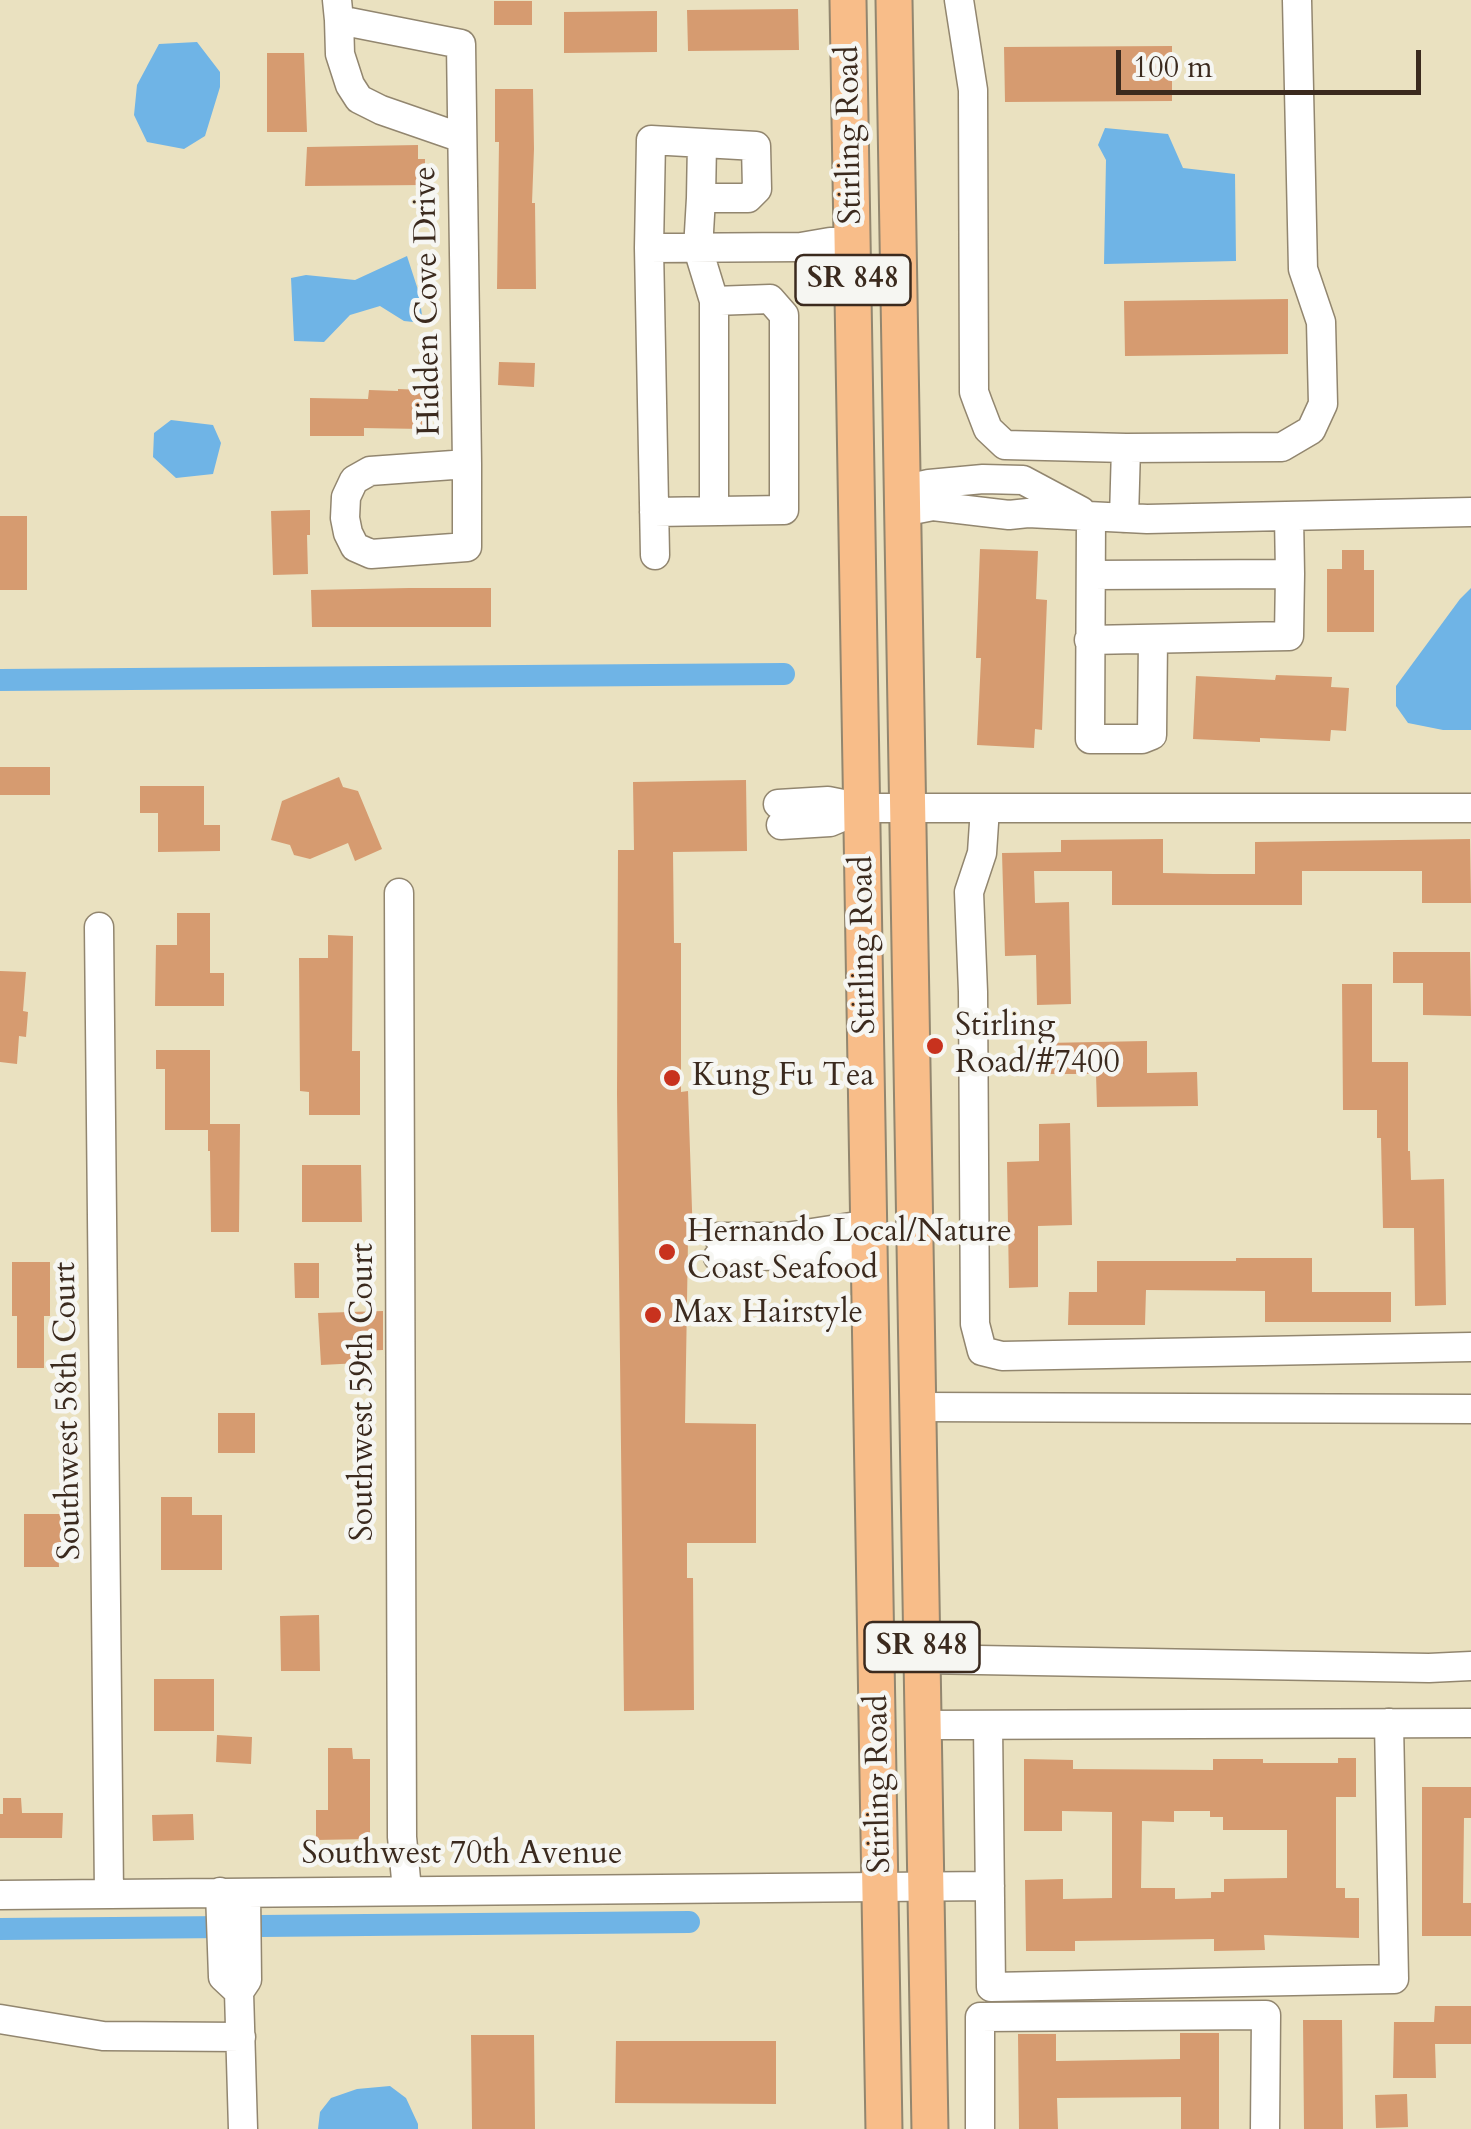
<!DOCTYPE html>
<style>
body{margin:0}
#map{position:relative;width:1471px;height:2129px;overflow:hidden;background:#eae1c0;font-family:Cardo,serif}
canvas{display:block}
.scale{position:absolute;left:1116px;top:50px;width:305px;height:45px;box-sizing:border-box;border:5px solid #3b2a1e;border-top:0;padding-left:12px;font-size:30px;line-height:35px;white-space:nowrap;color:#3b2a1e;-webkit-text-stroke:8px #f6f6f2;paint-order:stroke}
</style>
<div id="map">
<canvas width="1471" height="2129"></canvas>
<div class="scale">100 m</div>
</div>
<script>
const context = document.querySelector('canvas').getContext('2d');
context.lineJoin = 'round';
function paint(path, color) { context.fillStyle = color; context.fill(path, 'evenodd'); }
const poly = rows => new Path2D(rows.map(r => 'M' + r).join(''));
function strokePath(path, color, width, dash) { context.strokeStyle = color; context.lineWidth = width; context.lineCap = dash ? 'butt' : 'round'; context.setLineDash(dash || []); context.stroke(path); }
function write(font, color, halo, rows, align = 'center') {
  context.font = font + ' Cardo,serif'; context.lineWidth = 9; context.setLineDash([]); context.textBaseline = 'middle'; context.strokeStyle = halo; context.fillStyle = color; for (const [text, x, y, turn = 0] of rows) {
    context.save(); context.translate(x, y); context.rotate((+turn || 0) * Math.PI / 180); context.textAlign = isNaN(turn) ? turn : align; if (halo) context.strokeText(text, 0, 0); context.fillText(text, 0, 0); context.restore();
  }
}
paint(poly([
 [197,42,220,72,220,87,205,136,184,149,147,142,134,115,137,85,159,44],
 [1105,128,1168,134,1183,168,1235,174,1236,261,1104,264,1106,160,1098,145],
 [407,256,419,293,423,323,404,321,380,306,350,315,324,342,294,341,291,278,306,275,355,280],
 [171,420,213,425,221,443,213,474,176,478,153,457,154,433],
 [1471,588,1471,730,1443,730,1408,723,1396,706,1396,686,1460,599],
 [390,2086,406,2098,418,2124,418,2129,318,2129,320,2112,331,2098,357,2089]
]), '#6fb4e6');
strokePath(poly([
 [0,680,784,674],
 [260,1926,689,1922],
 [0,1929,227,1927]
]), '#6fb4e6', 22);
paint(poly([
 [494,1,532,1,532,25,494,25],
 [798,9,799,50,688,51,687,10],
 [657,11,657,52,564,53,564,12],
 [1172,46,1172,101,1005,102,1004,47],
 [267,53,304,53,307,132,267,132],
 [495,89,533,89,534,149,532,203,535,203,536,289,497,289,499,142,495,142],
 [418,145,418,159,425,159,425,185,305,186,307,147],
 [1288,299,1288,354,1125,356,1124,301],
 [499,362,535,363,534,387,498,385],
 [398,389,425,390,423,429,364,428,364,436,310,436,310,398,368,399,369,390,398,391],
 [310,510,310,535,307,535,308,574,273,575,271,511],
 [0,516,27,516,27,590,0,590],
 [980,549,1038,551,1036,599,1047,600,1042,730,1035,729,1034,748,977,745,981,658,976,658],
 [1342,550,1364,550,1364,570,1374,570,1374,632,1327,632,1327,569,1342,569],
 [409,588,491,588,491,627,312,627,311,590],
 [1276,675,1332,677,1331,687,1349,688,1346,731,1331,730,1330,741,1260,738,1260,742,1193,739,1196,676,1275,680],
 [0,767,50,767,50,795,0,795],
 [339,777,343,787,358,791,382,849,355,861,348,843,310,859,294,855,290,845,271,840,282,801],
 [746,780,747,851,673,852,674,943,681,943,681,1092,688,1091,693,1239,688,1240,685,1423,756,1424,756,1543,687,1543,687,1578,693,1578,694,1710,624,1711,617,1094,618,850,634,850,633,782],
 [140,786,204,786,204,825,220,825,220,851,158,852,158,813,140,813],
 [1163,839,1163,873,1213,874,1255,874,1255,842,1470,839,1471,903,1422,903,1422,871,1302,871,1302,905,1112,905,1112,871,1034,871,1035,903,1069,902,1071,1004,1037,1005,1036,955,1005,956,1002,853,1061,852,1061,840],
 [177,913,210,913,210,973,224,973,224,1006,155,1006,156,945,177,945],
 [328,935,353,936,352,1051,360,1051,360,1115,309,1115,309,1092,300,1091,299,958,328,958],
 [1393,952,1470,952,1471,1016,1423,1015,1423,983,1393,983],
 [0,971,26,972,23,1011,28,1012,26,1037,19,1036,17,1064,0,1062],
 [1342,984,1372,984,1372,1062,1408,1062,1408,1151,1410,1151,1411,1180,1444,1179,1446,1305,1415,1306,1414,1228,1383,1228,1381,1138,1377,1138,1377,1110,1343,1110],
 [1147,1041,1147,1073,1197,1072,1198,1106,1097,1107,1096,1074,1045,1074,1045,1043],
 [156,1050,210,1050,210,1124,240,1124,239,1232,211,1232,210,1151,208,1151,208,1130,165,1130,165,1069,156,1069],
 [1070,1123,1072,1225,1038,1226,1038,1287,1009,1288,1007,1162,1039,1161,1039,1124],
 [302,1165,361,1165,362,1222,302,1222],
 [1236,1258,1312,1258,1312,1292,1391,1292,1391,1322,1265,1322,1265,1291,1146,1290,1145,1325,1068,1325,1069,1292,1097,1292,1097,1261,1236,1261],
 [12,1262,50,1262,50,1316,44,1316,44,1368,17,1368,17,1316,12,1316],
 [294,1263,319,1263,319,1298,295,1298],
 [383,1311,383,1350,360,1351,360,1363,321,1365,318,1313],
 [218,1413,255,1413,255,1453,218,1453],
 [161,1497,192,1497,192,1515,222,1515,222,1570,161,1570],
 [24,1514,64,1514,64,1547,58,1547,59,1567,24,1567],
 [319,1615,320,1671,281,1671,280,1616],
 [154,1679,214,1679,214,1731,154,1731],
 [217,1735,252,1737,251,1764,216,1762],
 [328,1748,352,1748,353,1759,370,1759,370,1839,316,1840,316,1810,328,1810],
 [1338,1758,1356,1758,1356,1797,1336,1797,1336,1888,1345,1888,1345,1898,1359,1898,1359,1938,1264,1935,1265,1950,1214,1951,1214,1939,1075,1941,1075,1951,1026,1951,1025,1880,1063,1879,1063,1899,1112,1898,1112,1812,1062,1811,1062,1831,1024,1831,1024,1759,1073,1760,1073,1769,1213,1770,1213,1759,1263,1759,1263,1763,1338,1763],
 [1174,1811,1210,1811,1210,1817,1223,1817,1223,1830,1287,1830,1287,1878,1224,1879,1224,1892,1211,1892,1211,1898,1175,1899,1175,1888,1141,1888,1142,1821,1174,1822],
 [1422,1787,1471,1787,1471,1818,1464,1818,1463,1903,1471,1903,1471,1936,1422,1936],
 [3,1798,21,1798,22,1813,63,1813,62,1838,0,1838,0,1814,3,1814],
 [193,1814,194,1840,153,1841,152,1815],
 [1435,2006,1471,2006,1471,2044,1435,2044,1436,2078,1393,2078,1394,2022,1434,2022],
 [1303,2020,1342,2020,1343,2129,1304,2129],
 [1180,2033,1219,2033,1219,2129,1181,2129,1181,2097,1057,2098,1058,2129,1019,2129,1018,2034,1056,2034,1056,2061,1180,2059],
 [471,2035,534,2035,535,2129,472,2129],
 [616,2041,776,2041,776,2104,615,2103],
 [1407,2094,1408,2127,1376,2128,1375,2095]
]), '#d69b70');
const minor = poly([
 [337,0,339,20,461,44,467,464,467,547,371,554,355,547,348,533,345,518,346,497,354,480,370,471,467,464],
 [959,0,973,90,974,392,978,403,988,429,1005,445,1126,448,1282,447,1311,430,1323,404,1321,322,1303,269,1297,0],
 [339,20,340,54,350,85,359,99,381,110,462,138],
 [649,248,651,140,756,146,757,189,748,198,701,198,702,143],
 [902,490,929,484,983,479,1023,480,1081,511],
 [714,511,714,301],
 [654,512,784,510,784,315,770,299,714,301,698,249,701,198],
 [902,512,933,506,1009,515,1028,513,1147,519,1471,512],
 [1289,516,1290,574],
 [1091,517,1090,739,1142,739,1152,735,1153,639],
 [1124,518,1126,448],
 [655,555,649,248,801,247,830,242,853,242],
 [1089,640,1289,636,1290,574,1091,575],
 [778,804,828,801,863,808,1471,808],
 [985,808,982,853,969,892,973,992,975,1324,982,1351,1002,1356,1471,1347],
 [781,825,830,822,863,808],
 [399,893,402,1837,407,1890],
 [99,927,109,1894],
 [718,1237,786,1237,870,1224],
 [718,1257,837,1254,870,1245],
 [917,1407,1471,1409],
 [922,1659,1429,1668,1471,1666],
 [922,1725,1471,1723],
 [988,1725,991,1987,1394,1979,1389,1723],
 [220,1892,223,1977,239,1992],
 [0,1895,990,1886],
 [0,2019,103,2036,241,2037],
 [243,2129,239,1992,247,1980,246,1893],
 [980,2129,980,2017,1266,2015,1265,2129]
]);
const major = poly([
 [848,0,884,2129],
 [894,0,930,2129]
]);
strokePath(minor, '#92866f', 31);
strokePath(major, '#92866f', 39);
strokePath(minor, '#fff', 28);
strokePath(major, '#f8bd89', 35);
for (const [x, y, r, color] of [
 [935,1046,10,"#c8321e"],
 [672,1078,10,"#c8321e"],
 [667,1252,10,"#c8321e"],
 [653,1315,10,"#c8321e"]
]) { const dot = new Path2D(); dot.arc(x, y, r, 0, 2 * Math.PI); context.fillStyle = color; context.fill(dot); strokePath(dot, '#f6f6f2', 4); }
for (const [x, y, w] of [
 [853,280,115],
 [922,1647,115]
]) { const box = new Path2D(); box.roundRect(x - w / 2, y - 25, w, 50, 8); context.fillStyle = '#f6f6f2'; context.fill(box); strokePath(box, '#3b2a1e', 2.5); }
write('bold 30px', '#3b2a1e', null, [
 ["SR 848",853,280],
 ["SR 848",922,1647]
]);
write('32px', '#3b2a1e', '#f6f6f2', [
 ["Stirling Road",851,135,-91],
 ["Hidden Cove Drive",429,301,-91],
 ["Stirling Road",865,945,-91],
 ["Southwest 59th Court",365,1392,-90],
 ["Southwest 58th Court",69,1411,-91],
 ["Stirling Road",880,1784,-91],
 ["Southwest 70th Avenue",462,1856]
]);
write('32px', '#3b2a1e', '#f6f6f2', [
 ["Stirling",955,1028],
 ["Road/#7400",955,1065],
 ["Kung Fu Tea",692,1078],
 ["Hernando Local/Nature",687,1234],
 ["Coast Seafood",687,1271],
 ["Max Hairstyle",673,1315]
], 'left');
</script>
